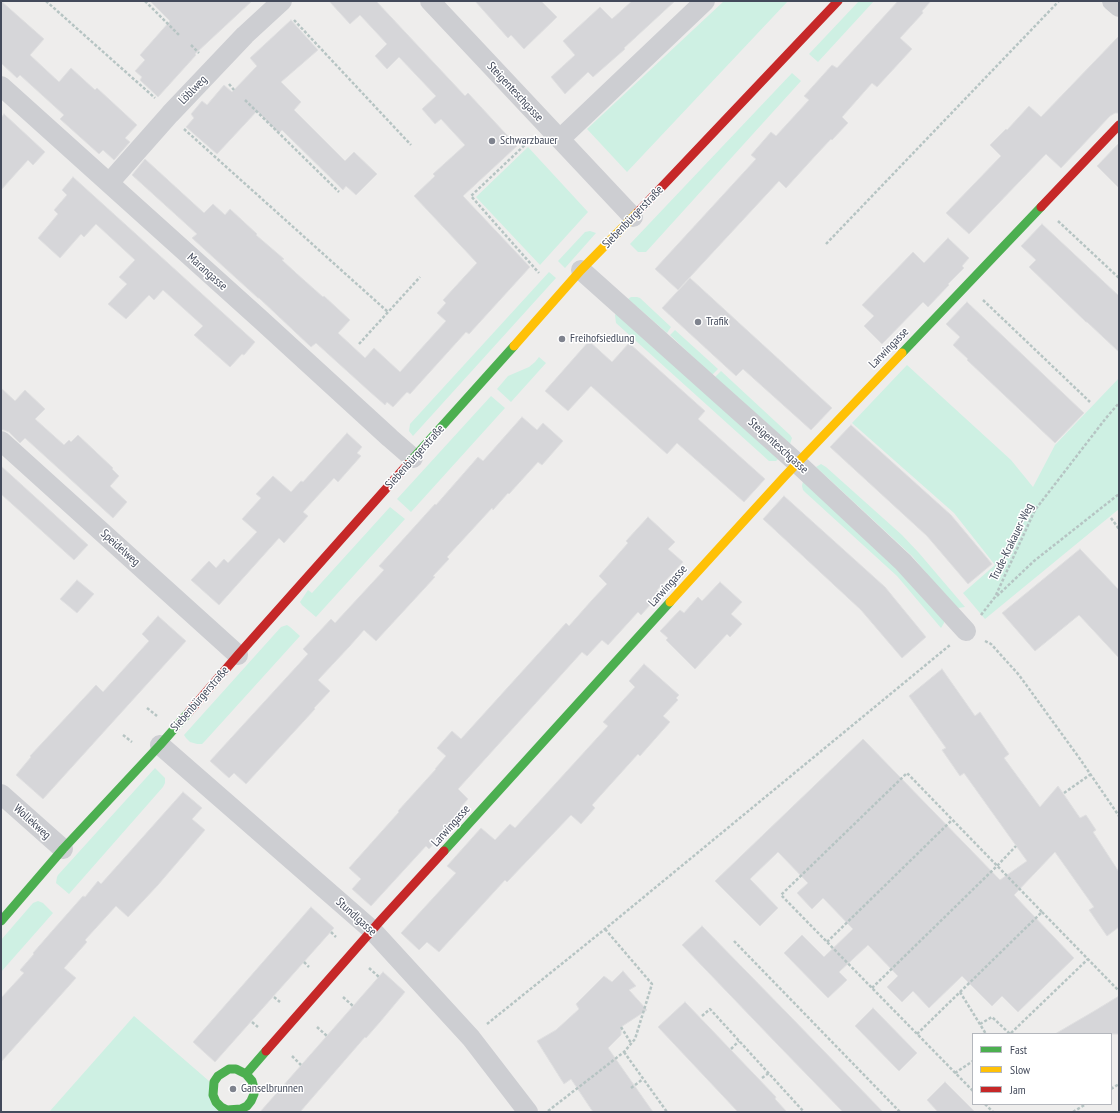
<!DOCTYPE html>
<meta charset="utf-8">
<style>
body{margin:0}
#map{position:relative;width:1120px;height:1113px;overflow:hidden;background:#eeedec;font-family:"PT Sans Narrow",sans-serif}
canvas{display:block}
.frame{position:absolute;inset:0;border:2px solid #434a5b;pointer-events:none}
.legend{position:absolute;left:972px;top:1033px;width:140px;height:72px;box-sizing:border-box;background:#fff;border:1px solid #b4b7bd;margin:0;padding:5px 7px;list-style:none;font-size:12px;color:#434a5b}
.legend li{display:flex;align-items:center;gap:8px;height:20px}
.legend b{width:20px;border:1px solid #b4b7bd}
</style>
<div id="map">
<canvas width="1120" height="1113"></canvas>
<div class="frame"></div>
<ul class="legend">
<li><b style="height:5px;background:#4caf50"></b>Fast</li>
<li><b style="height:5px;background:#ffc107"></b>Slow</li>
<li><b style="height:5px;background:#c62828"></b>Jam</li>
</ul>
</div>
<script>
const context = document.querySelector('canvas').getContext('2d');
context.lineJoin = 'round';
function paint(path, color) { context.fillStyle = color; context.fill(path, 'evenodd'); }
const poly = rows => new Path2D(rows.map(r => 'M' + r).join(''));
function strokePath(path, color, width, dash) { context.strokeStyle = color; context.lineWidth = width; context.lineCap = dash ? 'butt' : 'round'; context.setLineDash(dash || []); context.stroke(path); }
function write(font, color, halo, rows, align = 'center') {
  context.font = font + ' "PT Sans Narrow",sans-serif'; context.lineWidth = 3; context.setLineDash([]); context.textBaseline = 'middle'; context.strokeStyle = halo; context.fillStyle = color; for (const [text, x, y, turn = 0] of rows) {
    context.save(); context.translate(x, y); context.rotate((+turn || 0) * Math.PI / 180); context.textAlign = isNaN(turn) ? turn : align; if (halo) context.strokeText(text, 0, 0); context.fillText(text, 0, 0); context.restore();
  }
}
paint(poly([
 [724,1,788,1,627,172,587,129],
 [859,1,874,1,818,62,809,54],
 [792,73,801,81,646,252,638,252,630,244],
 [528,147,588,212,540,265,476,197],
 [590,231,596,233,565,268,558,261,585,232],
 [549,272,556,278,413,436,409,431,410,424],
 [631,297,637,297,640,298,671,327,667,333,628,299],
 [617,312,779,458,776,461,769,461,616,323,615,315],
 [675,330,718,369,712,375,670,335],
 [539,357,546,363,511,402,497,389,508,376,529,367,535,362],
 [907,365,1011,460,1033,487,1055,445,1119,378,1119,509,985,619,963,593,995,565,954,513,852,423],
 [721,371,790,435,792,438,790,444,715,377],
 [491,396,505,408,411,512,397,499],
 [821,464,826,467,902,535,919,553,965,607,958,608,954,606,912,556,816,467],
 [803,481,891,560,944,620,944,623,941,628,897,576,806,493,803,490,802,486],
 [390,507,405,519,316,617,302,605,300,602,308,590,312,593],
 [287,625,290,627,300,636,205,741,202,744,197,744,190,742,186,738,184,735,281,627],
 [155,768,165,778,165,783,163,787,69,894,56,883,57,877,58,875],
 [38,901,43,903,53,913,1,972,1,940,33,903],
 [134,1016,209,1081,222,1112,52,1112,50,1111]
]), '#cef0e3');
const building = poly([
 [1,1,44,39,30,55,59,82,71,68,95,90,97,88,137,125,125,138,130,142,114,160,103,150,99,154,60,119,64,115,20,75,17,78,1,63,1,1],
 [150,1,252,1,195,54,196,55,158,97,140,80,142,77,135,71,145,60,140,55,170,21,150,1],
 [329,1,376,1,465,96,468,93,517,146,463,196,530,267,469,334,466,332,410,394,407,392,393,407,387,402,385,405,369,391,316,343,311,347,259,298,258,298,192,238,197,234,132,175,145,159,204,213,213,204,225,215,230,209,257,234,256,235,284,259,282,260,296,273,323,297,324,296,350,320,338,333,365,358,374,348,400,372,446,321,437,313,446,303,443,300,477,263,414,196,435,176,433,174,465,145,441,119,435,124,422,109,436,96,399,57,387,69,375,56,387,44,360,15,350,24,329,1],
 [475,1,541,1,557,17,524,49,511,35,508,38,475,1],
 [632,1,675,1,624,48,625,49,593,77,588,72,565,94,551,77,575,55,563,41,600,7,612,19,632,1],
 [898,1,931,1,922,11,923,13,900,38,912,49,877,87,872,83,842,117,848,123,832,140,831,139,816,155,786,188,779,181,678,290,655,269,756,159,751,155,771,132,776,136,809,100,804,96,832,65,837,68,898,1],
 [291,20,318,50,281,82,301,102,294,110,345,161,354,152,377,174,356,195,346,186,343,190,282,130,279,133,257,111,217,154,186,127,194,118,191,114,202,101,207,105,224,85,232,92,257,66,250,58,291,20],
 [1119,36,1119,113,1115,113,1110,116,1061,168,1046,154,969,234,946,213,1001,156,990,145,1006,129,1007,130,1029,106,1041,117,1119,36],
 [4,114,45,152,33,165,28,160,1,190,1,118,4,114],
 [1119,143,1119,188,1097,166,1119,143],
 [73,177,255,342,244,355,242,354,230,367,194,335,203,326,163,290,154,300,149,295,126,319,108,304,127,284,119,277,135,260,96,224,84,237,81,234,60,258,38,238,58,214,54,210,67,195,62,190,73,177],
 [1042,224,1119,296,1119,352,1087,322,1086,322,1029,267,1036,260,1021,246,1042,224],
 [948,238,969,258,962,266,964,268,948,284,949,285,928,307,923,302,882,344,864,326,874,316,862,305,913,252,924,263,948,238],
 [690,278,832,408,811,430,743,369,736,376,662,308,690,278],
 [967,302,1084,413,1055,443,967,360,968,359,953,345,960,337,946,324,967,302],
 [589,341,612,362,629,343,705,411,698,419,765,479,744,502,677,443,667,454,591,386,568,411,545,391,589,341],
 [1,388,15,401,25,390,45,409,35,419,64,445,69,440,71,442,78,435,113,468,112,469,119,476,110,486,127,502,113,518,25,438,20,443,9,432,4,430,1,430,1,388],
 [522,417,537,430,543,423,563,441,542,465,538,462,509,494,508,493,493,510,492,508,447,557,449,559,433,576,435,577,376,641,364,630,349,647,318,680,330,691,314,708,315,709,246,784,234,773,229,778,210,761,308,654,303,649,331,619,335,623,384,570,379,566,435,504,436,505,478,457,483,461,522,417],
 [851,425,951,515,992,564,968,584,927,536,830,447,851,425],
 [347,433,362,447,357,453,361,456,338,482,334,478,303,512,308,516,284,543,279,538,219,605,191,580,209,561,216,568,224,559,228,563,257,532,242,519,261,498,256,494,273,476,291,492,301,481,303,482,347,433],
 [1,466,88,545,74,560,1,494,1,466],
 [784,496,885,587,926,637,902,658,861,610,763,519,784,496],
 [648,517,675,542,668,549,683,562,657,590,661,593,641,615,638,612,608,645,602,640,587,656,582,652,458,789,468,799,460,808,463,811,429,849,426,846,371,906,352,889,361,879,349,868,399,812,398,811,436,769,435,769,446,756,437,748,452,731,461,739,566,623,569,626,592,600,607,584,599,576,628,543,626,541,648,517],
 [1080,549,1119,590,1119,658,1079,615,1035,651,1002,613,1080,549],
 [77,580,94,594,77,613,60,599,77,580],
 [720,582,742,602,731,614,742,624,730,637,727,634,695,669,666,640,668,638,660,631,680,610,684,613,698,597,702,601,720,582],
 [158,616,186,641,43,799,16,775,31,757,30,756,96,685,103,692,121,672,149,641,142,634,158,616],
 [644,664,679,695,676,698,678,700,663,716,670,722,640,756,638,754,592,805,595,808,581,824,571,815,507,882,505,880,439,952,427,942,419,950,401,933,456,873,447,866,481,828,495,840,510,824,515,828,608,726,603,722,635,687,629,681,644,664],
 [942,669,975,716,980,712,1009,754,1004,758,1040,807,1058,786,1080,818,1086,815,1096,830,1093,832,1119,872,1119,927,1107,936,1089,910,1094,907,1055,852,1014,895,1029,911,1074,958,1018,1012,1002,996,992,1006,962,976,929,1008,913,991,902,1002,887,987,898,976,868,945,839,972,847,980,828,998,784,953,802,935,824,957,853,929,823,898,812,909,797,893,808,883,778,852,750,879,778,908,760,926,715,881,863,739,1000,880,1027,861,964,773,960,776,942,750,946,748,909,696,942,669],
 [183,792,202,808,192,819,205,830,158,885,128,917,116,906,85,940,87,942,64,968,76,978,1,1062,1,998,24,973,20,970,34,954,33,953,53,930,83,896,85,897,98,881,101,884,183,792],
 [311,907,334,928,215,1062,193,1042,311,907],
 [702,926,788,1014,883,1112,843,1112,778,1045,682,945,702,926],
 [623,971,636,986,629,990,647,1010,621,1027,621,1035,608,1048,653,1112,593,1112,571,1079,564,1084,537,1041,556,1030,579,1009,576,1004,604,976,612,982,623,971],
 [383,972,405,992,380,1022,366,1038,365,1037,300,1112,260,1112,383,972],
 [1119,996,1119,1034,1055,1034,1096,1010,1119,996],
 [685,1002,776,1097,775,1099,787,1112,738,1112,658,1027,685,1002],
 [873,1008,917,1053,899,1071,855,1026,873,1008],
 [945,1082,975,1112,938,1112,927,1100,945,1082]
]);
paint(building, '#d6d6d9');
strokePath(building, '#dfdfe0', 1);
strokePath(poly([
 [46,1,155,98],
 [145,1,180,36],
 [294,20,411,145],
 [191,45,199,53],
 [229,84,234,90],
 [245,100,339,192],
 [184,129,388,312],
 [528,142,471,196,539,273],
 [1058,221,1119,278],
 [826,244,1059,1],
 [983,300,1090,402],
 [359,344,420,277],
 [1111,518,1119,529],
 [997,596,1034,561,1119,494],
 [981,615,995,597,1035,510,1106,418,1119,403],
 [985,641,991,644,1019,675,1080,759,1119,816],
 [147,708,157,716],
 [123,735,132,742],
 [1064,793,1091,774],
 [1042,912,1119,991],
 [331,932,336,937],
 [734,941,900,1112],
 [827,942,952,820],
 [304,962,309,967],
 [369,968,379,977],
 [872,988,997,866,1016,846],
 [960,992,986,1034],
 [274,997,280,1002],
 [343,997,353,1006],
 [702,1016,710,1009,804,1112],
 [252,1022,258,1027],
 [487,1024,605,929,950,645],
 [980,1024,992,1017,1010,1034,1088,959],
 [317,1027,327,1036],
 [621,1027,631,1043],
 [917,1034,1042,912,907,773,781,895,872,988,973,1091],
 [731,1049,739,1041],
 [624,1052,667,1112],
 [292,1056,301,1065],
 [955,1073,973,1061],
 [762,1078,769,1073],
 [631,1088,643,1079],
 [1111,1089,1119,1084],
 [985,1104,993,1112],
 [548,1111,624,1052,635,1039,652,984,605,929],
 [1073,1112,1086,1104]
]), '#b6c4c3', 2.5, [3, 2]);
strokePath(poly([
 [430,1,633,217],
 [1112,1,1119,7],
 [1,86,260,319,390,438,413,458],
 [560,139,705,1],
 [109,183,170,114,245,35,282,1],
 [581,270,797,463,903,562,966,631],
 [1,441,238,655],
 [160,745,372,930,471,1038,528,1112],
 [1,794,63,849]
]), '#cdced2', 20);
strokePath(poly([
 [902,353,1041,207],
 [408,464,514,346],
 [444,851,670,602],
 [1,921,63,849,160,745,189,712],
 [246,1074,252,1081,254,1088,254,1094,251,1101,247,1106,241,1109,227,1110,221,1107,216,1102,213,1095,214,1082,218,1076,229,1069,236,1069,246,1074,266,1051]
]), '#4caf50', 9);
strokePath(poly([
 [514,346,581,270,638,212],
 [670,602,784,477,902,353]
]), '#ffc107', 9);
strokePath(poly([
 [1041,207,1119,125],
 [638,212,838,1],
 [189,712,238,655,408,464],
 [266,1051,381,920,444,851]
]), '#c62828', 9);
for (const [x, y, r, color] of [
 [492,141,4,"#7f838e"],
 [698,322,4,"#7f838e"],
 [562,339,4,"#7f838e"],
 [233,1089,4,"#7f838e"]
]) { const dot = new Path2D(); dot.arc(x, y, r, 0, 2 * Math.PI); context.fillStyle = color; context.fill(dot); strokePath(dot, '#fff', 1.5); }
write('12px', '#434a5b', '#fff', [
 ["Löblweg",193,90,-46],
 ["Steigenteschgasse",515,92,47],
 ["Siebenbürgerstraße",633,217,-46],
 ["Marangasse",207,272,42],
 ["Larwingasse",889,348,-46],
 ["Steigenteschgasse",778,446,42],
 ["Siebenbürgerstraße",415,457,-48],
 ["Trude-Krakauer-Weg",1012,542,-64],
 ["Speidelweg",120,548,42],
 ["Larwingasse",668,586,-48],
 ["Siebenbürgerstraße",200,699,-49],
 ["Wollekweg",32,822,42],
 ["Larwingasse",451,826,-48],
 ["Stundlgasse",356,917,42]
]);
write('12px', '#434a5b', '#fff', [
 ["Schwarzbauer",500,141],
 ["Trafik",706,322],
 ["Freihofsiedlung",570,339],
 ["Ganselbrunnen",241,1089]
], 'left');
</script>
